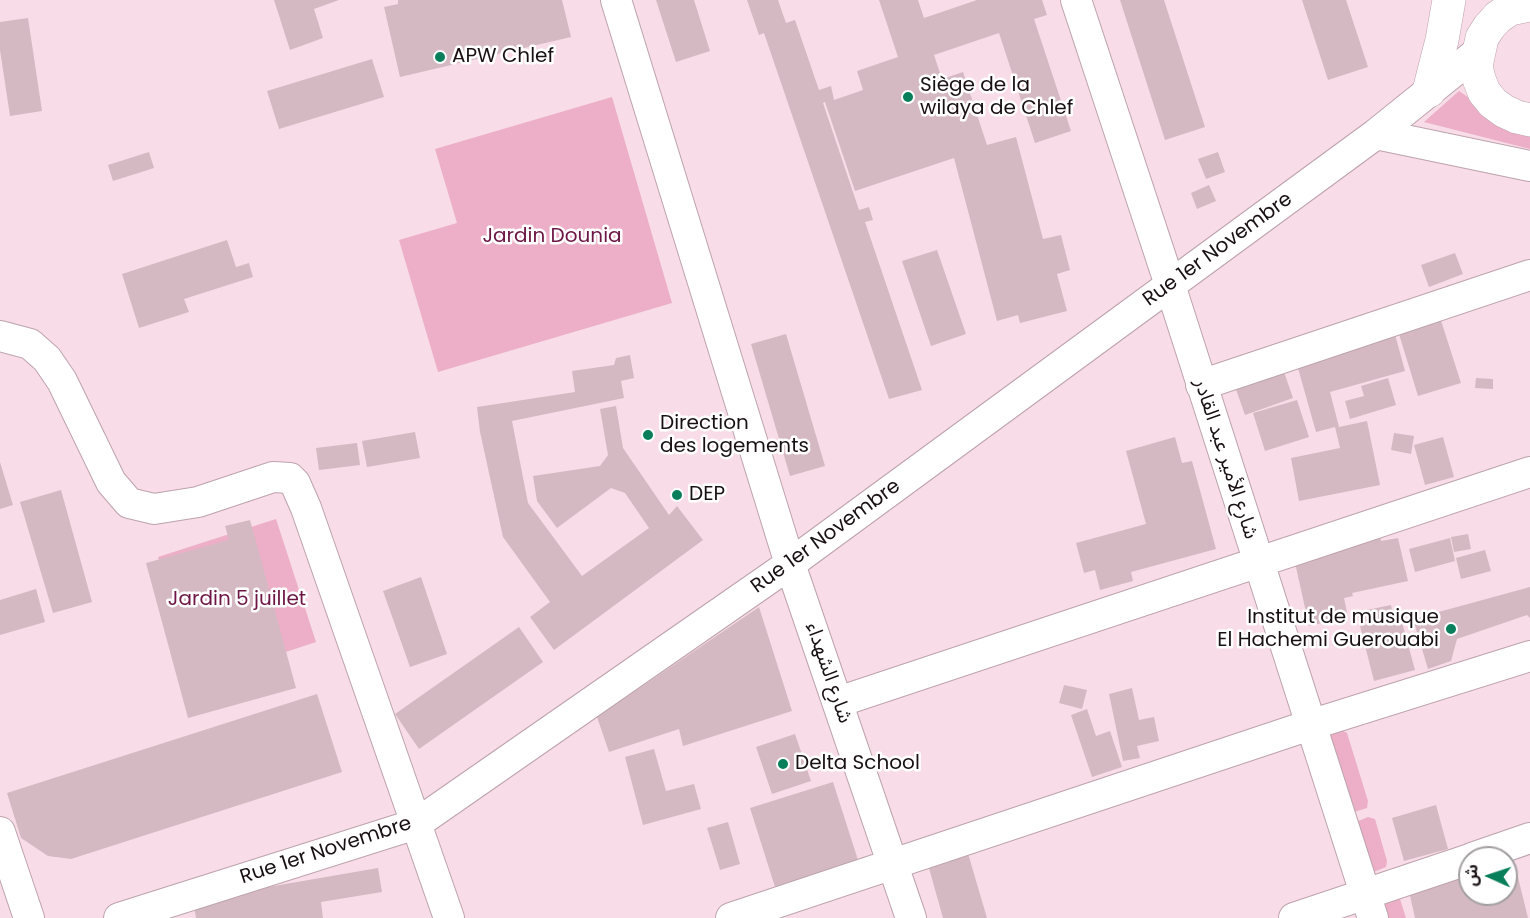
<!DOCTYPE html>
<meta charset="utf-8">
<style>
body{margin:0}
#map{position:relative;width:1530px;height:918px;overflow:hidden;background:#f8dce7;font-family:Poppins,"Noto Sans Arabic",sans-serif}
canvas{display:block}
.north{position:absolute;left:1458px;top:846px;width:60px;height:60px;box-sizing:border-box;background:#fff;border:2px solid #a39fa1;border-radius:50%;rotate:273deg;font-size:16px;font-weight:700;line-height:24px;text-align:center;color:#191014}
.north::after{content:'';display:block;margin:auto;width:21px;height:27px;background:#087e5b;clip-path:polygon(50% 0,100% 100%,50% 72%,0 100%)}
</style>
<div id="map">
<canvas width="1530" height="918"></canvas>
<div class="north">ش</div>
</div>
<script>
const context = document.querySelector('canvas').getContext('2d');
context.lineJoin = 'round';
function paint(path, color) { context.fillStyle = color; context.fill(path, 'evenodd'); }
const poly = rows => new Path2D(rows.map(r => 'M' + r).join(''));
function strokePath(path, color, width, dash) { context.strokeStyle = color; context.lineWidth = width; context.lineCap = dash ? 'butt' : 'round'; context.setLineDash(dash || []); context.stroke(path); }
function write(font, color, halo, rows, align = 'center') {
  context.font = font + ' Poppins,"Noto Sans Arabic",sans-serif'; context.lineWidth = 5; context.setLineDash([]); context.textBaseline = 'middle'; context.strokeStyle = halo; context.fillStyle = color; for (const [text, x, y, turn = 0] of rows) {
    context.save(); context.translate(x, y); context.rotate((+turn || 0) * Math.PI / 180); context.textAlign = isNaN(turn) ? turn : align; if (halo) context.strokeText(text, 0, 0); context.fillText(text, 0, 0); context.restore();
  }
}
paint(poly([
 [1459,91,1506,123,1530,126,1530,149,1424,122],
 [612,97,672,303,438,372,399,240,457,223,435,149],
 [276,519,316,642,198,681,158,557],
 [1341,730,1347,733,1368,801,1367,808,1351,813,1329,736],
 [1368,817,1375,819,1387,861,1386,867,1371,873,1356,822],
 [1394,896,1400,899,1406,918,1381,918,1382,902]
]), '#ecafc7');
paint(poly([
 [274,0,339,0,314,9,323,38,290,50],
 [398,0,562,0,571,37,400,77,384,7,398,4],
 [656,0,694,0,710,51,676,62],
 [747,0,778,0,786,23,795,20,819,90,831,86,834,100,863,90,857,71,898,57,879,0,918,0,924,18,977,0,1042,0,1047,15,1034,19,1071,131,1035,143,999,33,934,55,942,79,963,72,987,145,1016,137,1043,239,1061,235,1070,270,1057,274,1067,311,1020,323,1018,315,997,321,954,158,855,191,825,102,823,103,859,210,869,207,873,220,865,222,922,390,889,399,764,33,759,35],
 [1120,0,1164,0,1205,127,1165,140],
 [1302,0,1346,0,1368,67,1328,80],
 [28,18,42,111,10,116,0,50,0,22],
 [372,59,384,97,279,129,267,91],
 [149,152,154,168,113,181,108,165],
 [1218,152,1225,172,1206,179,1198,159],
 [1209,185,1216,201,1197,209,1191,193],
 [227,240,236,267,249,263,253,277,184,299,189,312,139,328,122,274],
 [937,250,966,334,931,346,902,261],
 [1455,253,1463,274,1429,287,1421,265],
 [1437,308,1461,383,1418,396,1395,321],
 [1393,327,1405,371,1330,392,1339,427,1367,421,1380,485,1299,501,1291,458,1340,448,1335,427,1316,432,1294,354],
 [786,334,825,466,790,476,751,344],
 [630,355,634,378,621,381,624,398,512,421,528,503,582,576,649,528,625,493,611,488,557,528,537,501,533,476,600,466,608,455,600,409,616,406,623,448,669,515,677,506,703,540,554,650,530,617,550,602,503,537,480,432,477,407,575,392,572,371,614,365,616,358],
 [1280,360,1293,398,1245,415,1232,378],
 [1388,378,1396,405,1350,419,1345,401,1364,396,1361,386],
 [1476,378,1493,379,1493,389,1475,388],
 [1297,400,1309,437,1265,451,1253,413],
 [415,432,420,458,367,467,362,441],
 [1394,433,1414,436,1411,454,1391,450],
 [1175,437,1182,463,1192,461,1216,549,1131,572,1133,581,1100,590,1095,570,1084,573,1076,543,1146,524,1126,451],
 [1443,437,1454,477,1425,485,1414,445],
 [357,443,360,465,319,470,316,448],
 [0,462,13,505,0,509],
 [61,490,92,602,53,613,20,502],
 [250,520,296,688,188,718,146,563,229,540,225,526],
 [1378,527,1381,541,1398,538,1408,581,1352,593,1353,596,1344,598,1348,617,1309,626,1294,558],
 [1468,534,1471,549,1454,552,1451,537],
 [1450,538,1455,561,1415,572,1409,549],
 [1485,550,1491,571,1461,579,1456,558],
 [421,577,447,654,410,667,383,591],
 [1530,587,1530,618,1527,615,1457,639,1451,661,1428,669,1413,619],
 [36,589,45,622,0,635,0,600],
 [1391,605,1393,616,1359,623,1357,612],
 [759,607,792,711,683,746,679,729,609,752,597,717],
 [1400,615,1415,670,1374,681,1360,626],
 [519,627,543,662,419,749,395,714],
 [1064,685,1087,690,1082,709,1059,703],
 [1132,688,1139,720,1154,717,1159,741,1137,746,1140,758,1123,761,1109,694],
 [317,694,342,772,71,859,48,856,21,838,7,793],
 [1087,709,1096,736,1110,731,1122,767,1092,777,1071,715],
 [795,734,811,781,772,794,756,747],
 [654,749,666,791,694,784,701,809,643,825,625,757],
 [833,782,858,860,775,887,750,808],
 [1436,805,1448,849,1404,861,1392,818],
 [728,822,740,864,720,870,707,828],
 [967,850,987,918,943,918,927,861],
 [1513,857,1528,918,1415,918,1407,882,1470,867,1470,894,1506,894,1506,858],
 [378,868,382,892,321,902,323,918,196,918,193,900]
]), '#d4b9c3');
const minor = poly([
 [616,0,790,564,911,918],
 [1076,0,1170,285,1373,918],
 [1376,134,1530,166],
 [0,336,30,344,47,359,62,381,111,482,129,503,154,509,198,502,273,477,290,478,295,483,306,508,449,918],
 [1201,385,1530,275],
 [838,702,1530,472],
 [0,832,29,918],
 [1472,858,1530,838],
 [119,918,416,824,790,564,1376,134,1478,52],
 [731,918,1310,725,1530,656],
 [1294,918,1470,859]
]);
const major = poly([
 [1530,5,1510,9,1498,17,1489,27,1482,38,1476,66,1479,79,1484,92,1493,103,1504,111,1517,117,1530,120],
 [1429,91,1442,40,1449,0]
]);
strokePath(minor, '#bda3ad', 32);
strokePath(major, '#bda3ad', 34);
strokePath(minor, '#fff', 30);
strokePath(major, '#fff', 33);
for (const [x, y, r, color] of [
 [440,57,6,"#087e5b"],
 [908,97,6,"#087e5b"],
 [648,435,6,"#087e5b"],
 [677,495,6,"#087e5b"],
 [1451,629,6,"#087e5b"],
 [783,764,6,"#087e5b"]
]) { const dot = new Path2D(); dot.arc(x, y, r, 0, 2 * Math.PI); context.fillStyle = color; context.fill(dot); strokePath(dot, '#fff', 2); }
write('20px', '#191014', '#fff', [
 ["APW Chlef",452,57],
 ["Siège de la",920,86],
 ["wilaya de Chlef",920,109],
 ["Direction",660,424],
 ["des logements",660,447],
 ["DEP",689,495],
 ["Institut de musique",1439,618,"right"],
 ["El Hachemi Guerouabi",1439,641,"right"],
 ["Delta School",795,764]
], 'left');
write('20px', '#6d1645', '#fff', [
 ["Jardin Dounia",552,237],
 ["Jardin 5 juillet",237,600]
]);
write('20px', '#191014', '#fff', [
 ["Rue 1er Novembre",1218,250,-36],
 ["شارع الأمير عبد القادر",1225,459,72],
 ["Rue 1er Novembre",826,537,-36],
 ["شارع الشهداء",828,673,71],
 ["Rue 1er Novembre",326,851,-18]
]);
</script>
